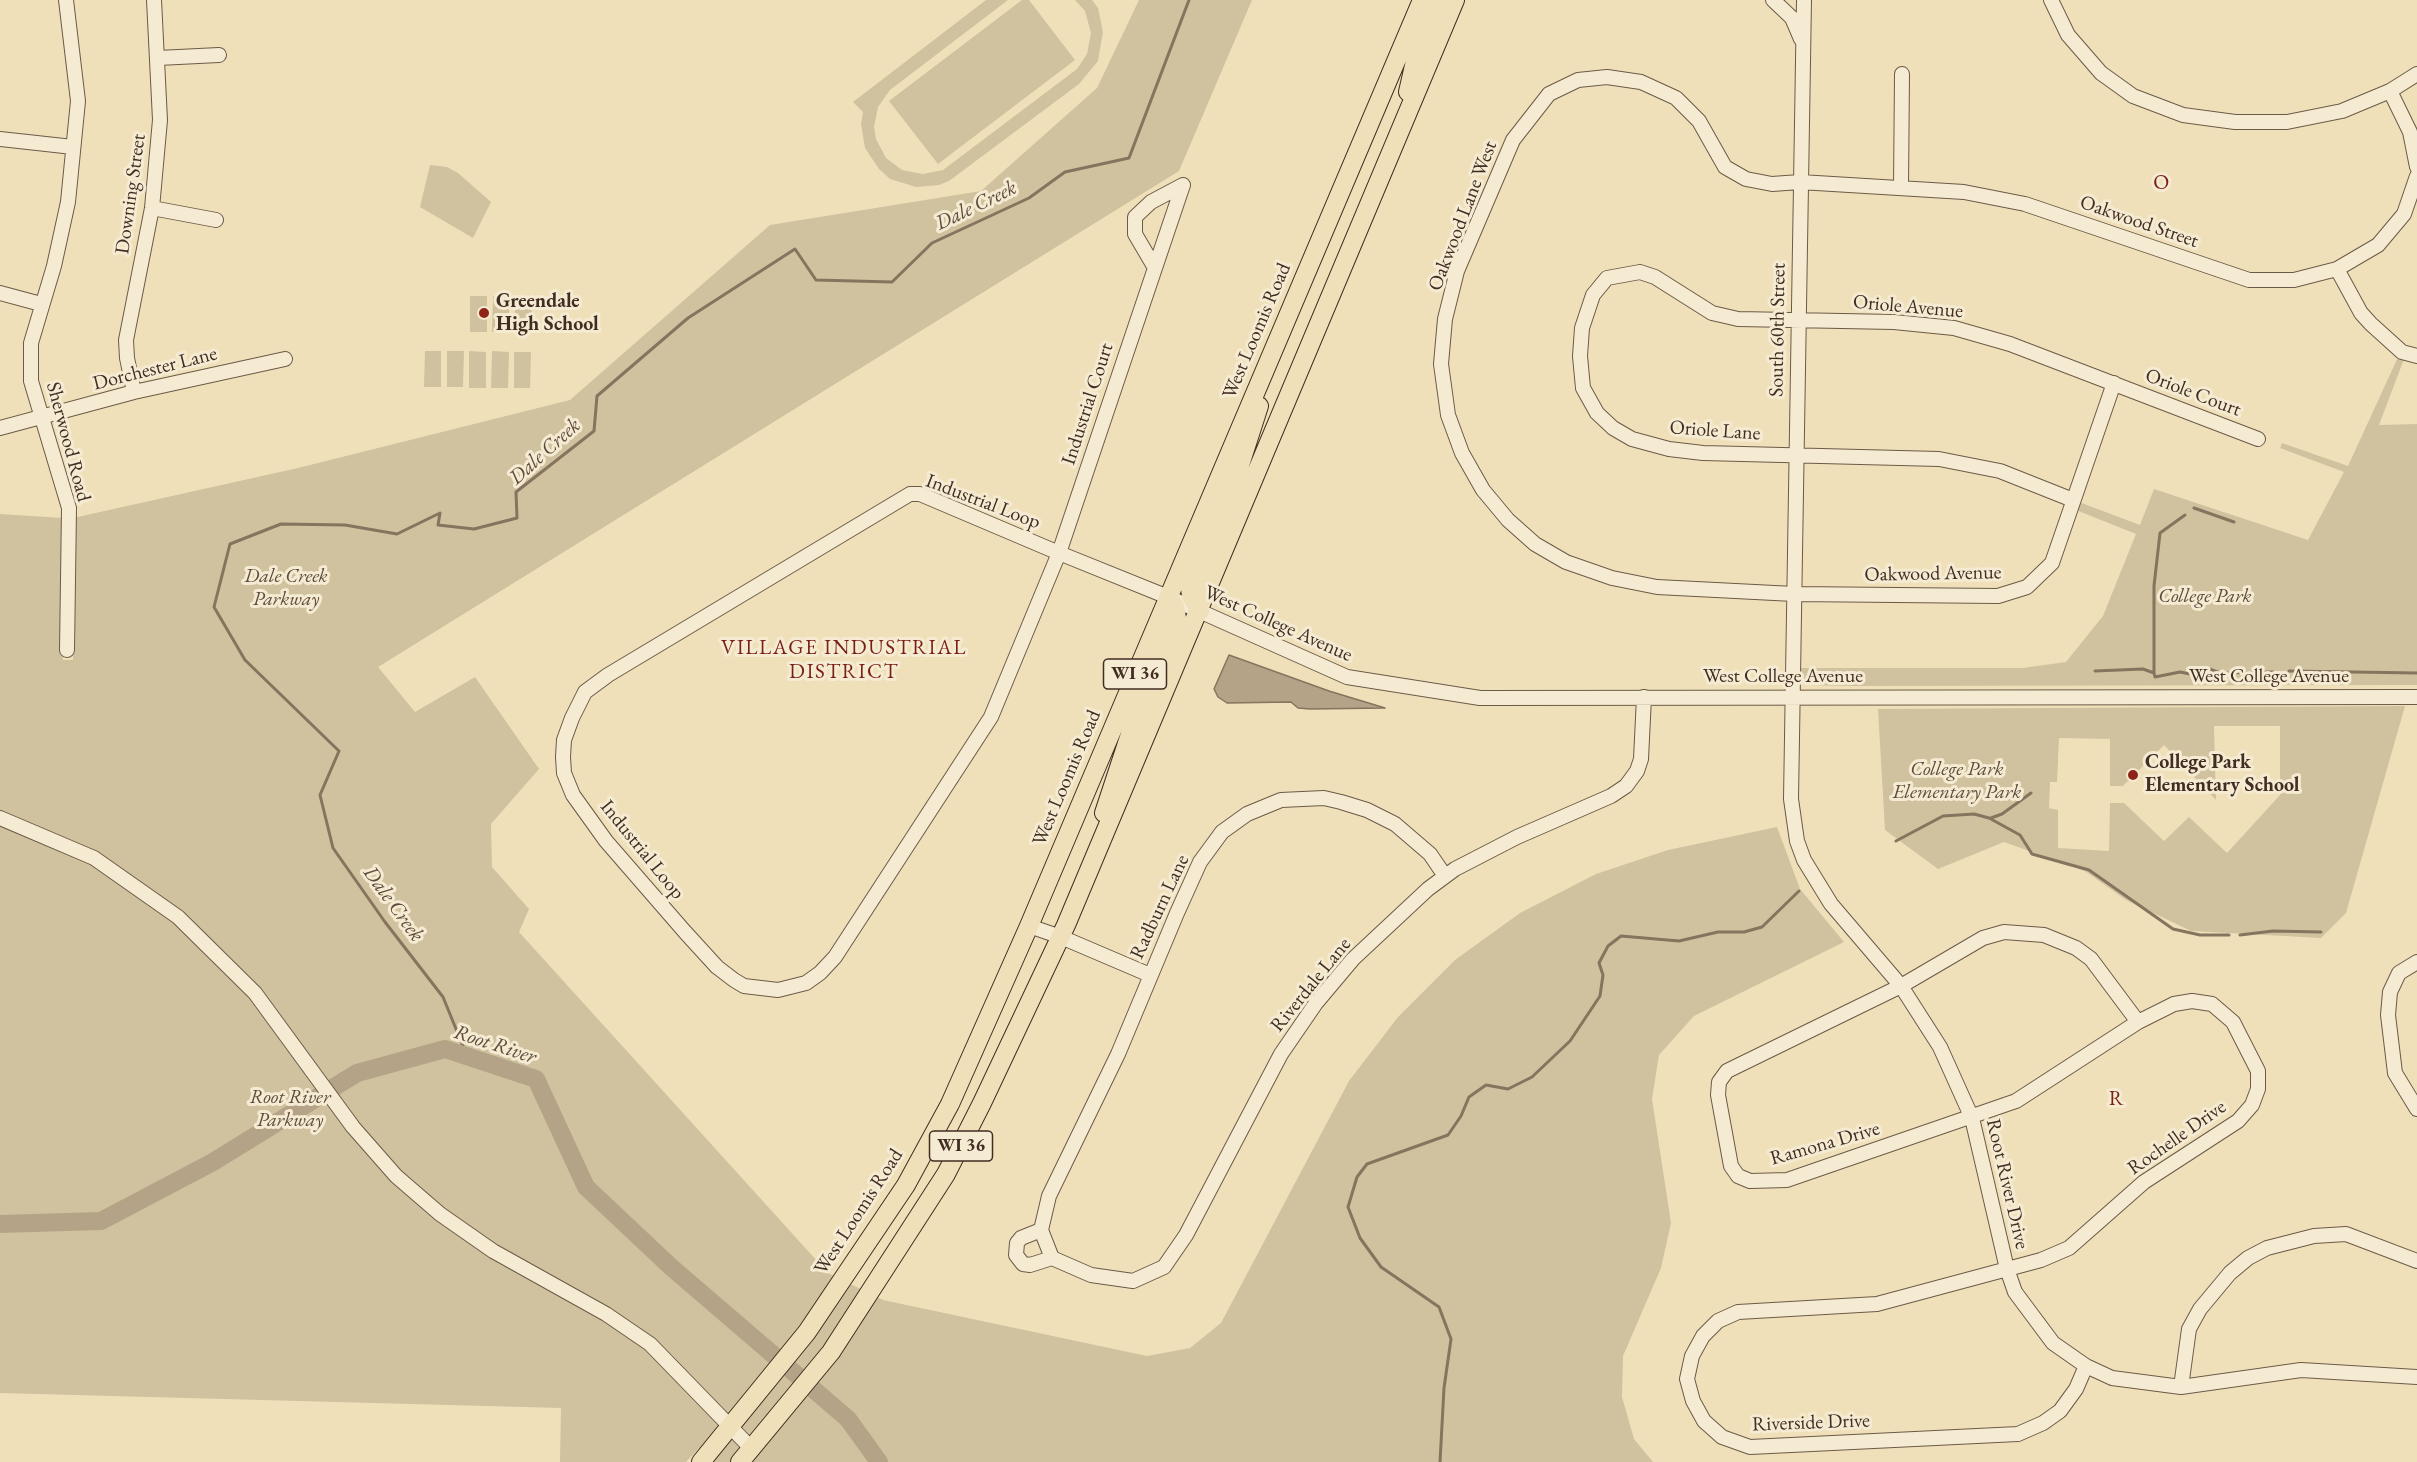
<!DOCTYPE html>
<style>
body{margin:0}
canvas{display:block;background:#efe0b9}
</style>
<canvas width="2417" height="1462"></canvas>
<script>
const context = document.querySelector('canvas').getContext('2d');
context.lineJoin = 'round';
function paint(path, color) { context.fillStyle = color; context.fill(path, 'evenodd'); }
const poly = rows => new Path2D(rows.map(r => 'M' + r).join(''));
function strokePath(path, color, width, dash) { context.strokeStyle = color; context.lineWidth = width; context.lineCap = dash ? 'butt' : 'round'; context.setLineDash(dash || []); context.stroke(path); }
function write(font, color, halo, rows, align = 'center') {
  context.font = font + ' "EB Garamond",serif'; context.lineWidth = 6; context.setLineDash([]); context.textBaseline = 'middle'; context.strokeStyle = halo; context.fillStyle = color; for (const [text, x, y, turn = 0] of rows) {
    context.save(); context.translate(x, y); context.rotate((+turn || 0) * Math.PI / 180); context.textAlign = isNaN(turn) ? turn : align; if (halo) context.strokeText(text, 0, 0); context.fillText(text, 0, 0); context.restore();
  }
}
paint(poly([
 [986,0,1008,0,890,90,878,107,874,127,876,139,886,158,902,170,923,174,943,170,1077,69,1087,54,1091,33,1085,11,1075,0,1092,0,1098,8,1103,32,1098,61,1079,84,949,181,939,185,916,187,890,179,879,169,865,148,861,124,863,112,853,102],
 [1022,0,1029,0,1075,60,938,164,889,101],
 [1139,0,1252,0,1179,171,378,667,415,712,475,677,539,769,491,824,492,867,529,909,519,932,828,1273,883,1300,1147,1356,1190,1348,1221,1323,1349,1081,1398,1017,1455,960,1520,913,1596,874,1668,850,1777,827,1800,889,1844,942,1694,1016,1659,1055,1652,1099,1671,1223,1661,1268,1623,1356,1622,1397,1634,1439,1653,1462,712,1462,699,1448,686,1462,560,1462,561,1408,0,1393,0,514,63,518,63,660,73,660,73,518,298,468,570,400,770,225,981,191,1097,88],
 [430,165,447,167,458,173,491,202,473,238,420,207],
 [470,296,487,296,487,332,470,332],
 [493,296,509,296,509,332,492,332],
 [515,296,532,297,531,333,515,333],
 [425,351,441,351,441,387,424,387],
 [447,351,464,351,463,387,447,387],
 [469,351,486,352,486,388,469,388],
 [492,351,509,352,508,388,491,388],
 [514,352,531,352,530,388,514,388],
 [2399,355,2404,359,2379,425,2417,424,2417,685,1849,686,1805,685,1801,682,1799,668,2023,668,2066,662,2103,616,2136,534,2076,510,2079,502,2140,525,2154,489,2308,540,2344,472,2280,448,2282,443,2348,466],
 [2405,706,2346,913,2321,938,2191,931,2126,900,2085,871,2004,842,1938,869,1885,830,1878,709],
 [2214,726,2280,726,2280,795,2227,853,2189,817,2164,841,2124,803,2110,803,2109,851,2058,848,2058,810,2049,808,2050,782,2057,782,2059,738,2110,739,2110,786,2123,786,2164,745,2216,800]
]), '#d1c29f');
const water = poly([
 [1229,655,1329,691,1385,708,1310,709,1298,708,1291,702,1227,703,1218,697,1214,689,1229,655]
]);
paint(water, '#b4a386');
strokePath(water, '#86745e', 1.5);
strokePath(poly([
 [2194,508,2234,522],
 [2095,671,2143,669,2154,673,2155,677,2180,672,2190,674,2194,671,2199,674,2207,668,2220,673,2273,672],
 [2289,671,2417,673],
 [2154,673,2154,586,2160,533,2185,515],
 [1991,818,2002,814,2031,793],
 [1896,841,1943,816,1974,814,1989,818,2020,835,2032,854,2089,870,2173,929,2200,935,2229,935],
 [2240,935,2273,931,2321,932],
 [467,1056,443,997,385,922,333,848,320,795,339,751,245,660,214,607,230,544,281,524,345,525,397,534,440,513,438,525,474,529,517,518,516,492,594,431,597,396,688,318,795,249,816,280,892,282,932,243,1029,198,1065,172,1129,158,1189,0],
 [1440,1462,1444,1388,1451,1339,1439,1307,1381,1267,1360,1238,1348,1207,1357,1177,1367,1164,1448,1135,1461,1116,1469,1097,1486,1085,1508,1089,1532,1077,1570,1041,1600,996,1603,975,1599,963,1608,946,1621,936,1679,941,1718,932,1744,932,1762,927,1799,891]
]), '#86745e', 3);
strokePath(poly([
 [0,1224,101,1221,213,1162,357,1073,445,1049,536,1079,586,1187,671,1267,848,1419,879,1462]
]), '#b4a386', 18);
const minor = poly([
 [66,0,78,101,68,202,54,266,31,343,31,381,69,508,67,650],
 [1773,0,1792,18,1801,39],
 [1804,0,1791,799,1797,841,1804,860,1831,904,1901,986,1940,1047,1972,1118,2007,1269,2015,1292,2053,1343,2086,1366,2112,1378,2181,1387,2301,1370,2417,1377],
 [2051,0,2068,35,2101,73,2133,96,2183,115,2235,122,2287,122,2342,111,2390,91,2417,74],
 [158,58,219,55],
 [2390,91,2410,132,2417,167],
 [0,139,73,147],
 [1901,187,1902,74],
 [152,208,216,220],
 [1155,268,1135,234,1135,217,1151,202,1183,185,1059,553,991,717,835,957,820,973,806,983,778,990,744,986,734,980,717,967,685,932,606,841,573,795,564,773,563,757,564,740,572,718,585,692,608,675,910,494,920,494,1059,553,1168,597,1347,677,1480,698,2417,697],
 [2337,269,2361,313,2371,324,2402,352,2417,356],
 [0,293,41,304],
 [2114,383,2052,563,2027,587,1998,596,1794,594,1657,587,1612,578,1566,562,1535,544,1508,520,1483,490,1462,453,1448,415,1441,364,1445,319,1457,271,1513,140,1549,94,1578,80,1607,77,1641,82,1676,98,1699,121,1725,167,1746,179,1772,184,1800,182,1964,192,2025,204,2249,280,2294,280,2337,269,2378,245,2404,214,2417,176],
 [134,392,127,358,126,340,152,208,160,120,154,0],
 [0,428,134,392,285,359],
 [2073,500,2000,471,1939,459,1703,453,1669,449,1632,439,1613,428,1597,413,1583,388,1580,356,1582,328,1593,295,1607,278,1640,272,1655,277,1712,313,1738,319,1894,322,1954,328,2010,344,2258,439],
 [0,818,94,858,178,917,255,993,353,1127,396,1176,440,1214,493,1251,606,1314,650,1344,752,1449],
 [1029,926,1061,937,1150,975],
 [2417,962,2399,973,2390,992,2388,1015,2395,1073,2417,1109],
 [1041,1230,1052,1258,1091,1275,1133,1281,1164,1267,1186,1235,1281,1054,1316,1003,1353,959,1428,889,1455,869,1517,837,1611,796,1626,786,1637,771,1641,759,1644,697],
 [1041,1230,1049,1196,1118,1054,1177,913,1200,862,1222,832,1247,814,1281,800,1324,798,1341,802,1367,810,1395,824,1430,854,1445,876],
 [1041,1230,1021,1238,1017,1243,1016,1255,1023,1264,1030,1265,1052,1258],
 [2086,1366,2076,1389,2060,1411,2043,1423,2018,1434,1750,1447,1722,1437,1704,1421,1693,1401,1687,1379,1692,1356,1703,1336,1718,1321,1738,1312,1877,1304,2041,1260,2069,1248,2144,1182,2238,1121,2252,1105,2258,1089,2258,1071,2233,1022,2212,1004,2192,1001,2174,1004,2138,1022,2016,1101,1787,1180,1750,1181,1738,1176,1731,1166,1718,1095,1719,1082,1727,1071,1901,986,1983,938,2004,932,2044,935,2076,948,2091,959,2138,1022],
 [2181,1387,2189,1329,2200,1309,2230,1273,2248,1258,2267,1248,2314,1236,2346,1234,2417,1261]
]);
const major = poly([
 [1408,92,1418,48,1439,0],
 [1200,611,1191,596,1190,588,1230,496,1259,406],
 [1104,813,1137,713,1177,618,1175,607,1168,597],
 [701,1462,807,1332,906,1185,950,1104,1029,926,1422,0],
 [740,1462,831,1352,946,1174,982,1103,1066,925,1455,0]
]);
strokePath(minor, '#6c5a48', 16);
strokePath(major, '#412d22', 20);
strokePath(minor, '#f5ebd2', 14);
strokePath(major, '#efe0b9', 18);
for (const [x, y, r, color] of [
 [484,313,6,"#8f2418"],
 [2133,775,6,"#8f2418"]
]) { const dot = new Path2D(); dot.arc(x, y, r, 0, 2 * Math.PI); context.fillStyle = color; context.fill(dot); strokePath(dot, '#f5ebd2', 2); }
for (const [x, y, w] of [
 [1135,674,63],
 [961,1146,63]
]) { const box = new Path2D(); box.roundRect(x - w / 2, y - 15, w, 30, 4.5); context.fillStyle = '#f5ebd2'; context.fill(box); strokePath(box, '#412d22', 1.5); }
write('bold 18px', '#412d22', null, [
 ["WI 36",1135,674],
 ["WI 36",961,1146]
]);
write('20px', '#412d22', '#f5ebd2', [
 ["Downing Street",131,194,-82],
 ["Oakwood Lane West",1463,216,-69],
 ["Oakwood Street",2139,222,19],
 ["Oriole Avenue",1908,307,5],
 ["South 60th Street",1778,330,-89],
 ["West Loomis Road",1257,331,-67],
 ["Dorchester Lane",155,369,-14],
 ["Oriole Court",2193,393,21],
 ["Industrial Court",1088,404,-72],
 ["Oriole Lane",1715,431,4],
 ["Sherwood Road",68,442,75],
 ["Industrial Loop",983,502,21],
 ["Oakwood Avenue",1933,574,-1],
 ["West College Avenue",1278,624,24],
 ["West College Avenue",1783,677],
 ["West College Avenue",2269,677],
 ["West Loomis Road",1067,778,-67],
 ["Industrial Loop",642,850,51],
 ["Radburn Lane",1160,907,-65],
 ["Riverdale Lane",1311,985,-51],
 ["Rochelle Drive",2177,1138,-35],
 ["Ramona Drive",1825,1144,-16],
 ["Root River Drive",2007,1184,77],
 ["West Loomis Road",859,1212,-57],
 ["Riverside Drive",1811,1423,-2]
]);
write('bold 20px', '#412d22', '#f5ebd2', [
 ["Greendale",496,302],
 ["High School",496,325],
 ["College Park",2145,763],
 ["Elementary School",2145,786]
], 'left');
write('italic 20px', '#5e4b3b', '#f5ebd2', [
 ["Dale Creek",286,577],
 ["Parkway",286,600],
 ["College Park",2205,597],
 ["College Park",1957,770],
 ["Elementary Park",1957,793],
 ["Root River",290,1098],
 ["Parkway",290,1121]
]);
context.letterSpacing = '1.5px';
write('21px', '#7a1f14', '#f5ebd2', [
 ["O",2162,183],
 ["VILLAGE INDUSTRIAL",844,648],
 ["DISTRICT",844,672],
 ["R",2117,1099]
]);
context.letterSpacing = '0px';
write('italic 21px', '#5e4a3b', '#f5ebd2', [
 ["Dale Creek",976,206,-26],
 ["Dale Creek",545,452,-42],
 ["Dale Creek",393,904,54],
 ["Root River",495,1045,18]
]);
</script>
